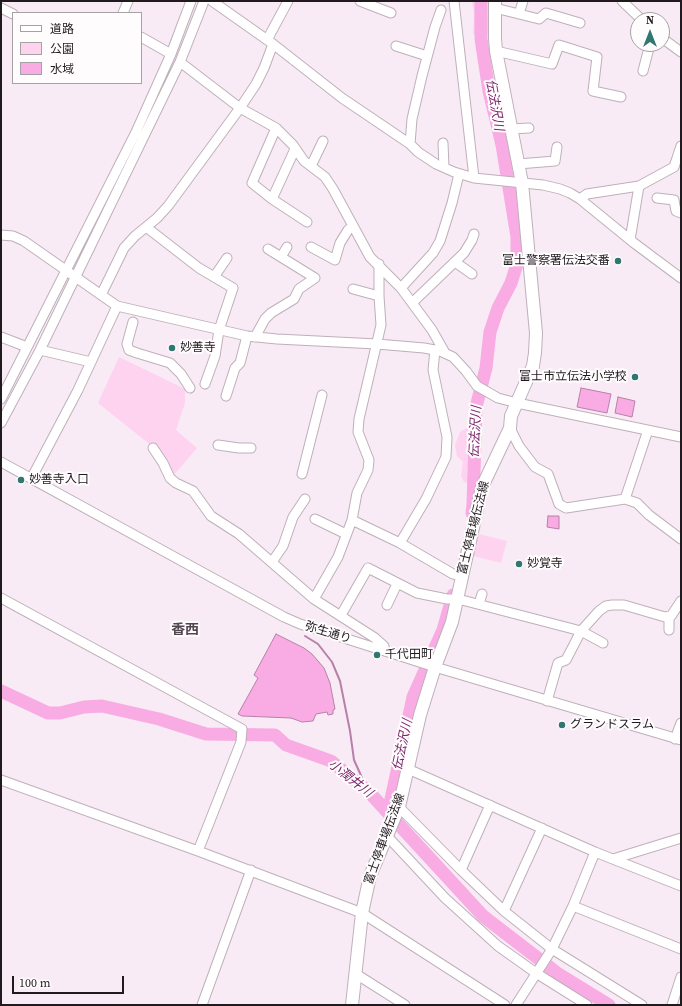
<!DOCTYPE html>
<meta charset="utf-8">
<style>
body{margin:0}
#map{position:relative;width:682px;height:1006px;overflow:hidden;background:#f9ebf5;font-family:"Source Serif 4","Noto Sans JP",serif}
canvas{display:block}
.frame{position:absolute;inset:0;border:2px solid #201a1e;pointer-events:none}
.legend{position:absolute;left:12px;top:12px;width:130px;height:72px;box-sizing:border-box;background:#fffcfe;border:1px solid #a6a2a4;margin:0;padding:5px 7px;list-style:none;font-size:12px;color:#201a1e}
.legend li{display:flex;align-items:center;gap:8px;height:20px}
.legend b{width:20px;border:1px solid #a6a2a4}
.north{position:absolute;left:630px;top:12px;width:40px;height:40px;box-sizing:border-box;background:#fffcfe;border:1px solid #a6a2a4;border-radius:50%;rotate:0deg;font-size:11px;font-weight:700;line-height:16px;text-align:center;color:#201a1e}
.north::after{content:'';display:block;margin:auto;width:14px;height:18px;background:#2f7770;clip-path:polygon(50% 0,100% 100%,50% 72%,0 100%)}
.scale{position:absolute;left:12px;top:976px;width:112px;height:18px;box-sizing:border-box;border:2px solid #201a1e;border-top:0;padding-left:5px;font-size:12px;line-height:14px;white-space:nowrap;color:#201a1e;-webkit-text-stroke:3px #fffcfe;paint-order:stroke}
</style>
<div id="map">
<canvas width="682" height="1006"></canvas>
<div class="frame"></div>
<ul class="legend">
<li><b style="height:5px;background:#fff"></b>道路</li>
<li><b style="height:11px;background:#fdd3f0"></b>公園</li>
<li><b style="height:11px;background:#f8ace3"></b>水域</li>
</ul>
<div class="north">N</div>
<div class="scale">100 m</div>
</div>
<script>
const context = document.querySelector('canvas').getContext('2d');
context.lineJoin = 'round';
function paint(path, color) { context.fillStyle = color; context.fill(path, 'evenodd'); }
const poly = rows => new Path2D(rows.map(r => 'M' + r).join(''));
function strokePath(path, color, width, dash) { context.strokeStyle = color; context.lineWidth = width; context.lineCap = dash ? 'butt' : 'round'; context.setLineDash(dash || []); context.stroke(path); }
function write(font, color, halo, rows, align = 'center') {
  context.font = font + ' "Source Serif 4","Noto Sans JP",serif'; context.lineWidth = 4; context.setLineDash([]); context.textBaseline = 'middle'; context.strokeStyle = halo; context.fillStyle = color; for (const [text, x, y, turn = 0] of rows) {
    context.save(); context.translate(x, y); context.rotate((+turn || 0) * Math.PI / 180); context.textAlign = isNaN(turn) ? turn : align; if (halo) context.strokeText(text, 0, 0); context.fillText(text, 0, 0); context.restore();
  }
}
paint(poly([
 [472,1,487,1,489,35,473,34,474,15],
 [119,357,185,389,185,403,176,430,197,448,173,476,148,443,98,403],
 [468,427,477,434,480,466,474,486,464,482,461,476,463,462,457,456,455,445,460,432],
 [475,533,507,541,501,563,469,555]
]), '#fdd3f0');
const water = poly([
 [581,388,611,394,607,413,577,407,581,388],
 [618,397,635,401,632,417,615,413,618,397],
 [548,516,559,516,559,529,547,527,548,516],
 [276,634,304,648,312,654,324,668,330,683,335,709,333,710,333,714,328,715,327,712,316,714,313,721,302,722,291,718,242,716,238,714,258,678,254,675,276,634]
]);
paint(water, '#f8ace3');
strokePath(water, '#b780a8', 1);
strokePath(poly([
 [305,636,318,644,332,662,340,681,350,731,354,760,368,791]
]), '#b780a8', 2);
strokePath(poly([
 [472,513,473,505,476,407,486,368,490,332,498,308,511,283,517,264,517,237,502,145,489,91,481,39,481,1],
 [1,691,48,713,60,713,84,707,102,706,159,719,206,734,275,735,286,745,331,761,368,791,483,916,557,973,609,1005],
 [388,813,413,697,443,630,453,595]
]), '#f8ace3', 13);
const minor = poly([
 [212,1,273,44,342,98,410,144,418,152,436,164,454,172,474,178,543,185,560,189,570,193,580,199,634,243,681,278],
 [360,1,391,13],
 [454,1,474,178],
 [622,1,642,20],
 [1,8,13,14],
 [495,8,539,19,546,13,580,23],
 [123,13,128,1],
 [519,14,523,1],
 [141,37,171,54],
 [662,38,681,52],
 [267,40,288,1],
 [396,46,427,56],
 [496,51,552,64,559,45,597,57,593,91,621,97],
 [180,62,240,108,276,128,293,145,304,161,325,177,333,189,370,257,401,288,432,330,445,353],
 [643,71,650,44],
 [276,128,252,183,272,199,307,222],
 [511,129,529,128],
 [443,143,444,167],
 [410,144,412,119,422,76,435,27,441,10],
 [518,164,555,161,557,147],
 [311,166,323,141],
 [657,198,674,200,676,211,681,213],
 [272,199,295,149],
 [580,199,587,194,639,186,674,167,681,146],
 [146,227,199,268,233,288,219,330,215,356,205,384],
 [1,235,13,236,24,241,117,306,247,336,277,339,377,344,424,348,440,351,453,357,466,371,477,386,498,398,517,403,681,437],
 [630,240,639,186],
 [311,247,335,260,340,243,348,230,353,226],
 [281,257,287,247],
 [455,262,472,274],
 [214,277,227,258],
 [401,288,433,253,440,241,452,203,459,174],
 [353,289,379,296],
 [101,295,124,248,135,236,157,218,168,206,240,108,256,84,264,68,273,44],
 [412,303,464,253,472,240,474,234],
 [133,322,127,344,129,350,137,353,170,363,181,374,190,388],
 [1,337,27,347],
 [255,337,265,319,271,313,294,299,299,289,315,278,268,249],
 [40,350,91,362],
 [226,396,235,368,240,363,247,336],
 [1,399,136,132,171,54,191,1],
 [1,423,40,350,180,62,204,1],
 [510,428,519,446,535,467,548,474,559,504,566,508,625,499,637,503,649,515,681,539],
 [218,445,239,448,251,448],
 [153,448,163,463,170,478,176,483,193,491,211,516,239,534,314,599,375,638,384,646,384,650],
 [1,462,284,617,300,624,435,667,681,740],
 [302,474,322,395],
 [31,479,78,390,117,306],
 [625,499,648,430],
 [315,519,346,534],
 [352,520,400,543,453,574,461,576],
 [400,543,426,499,446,457,447,437,433,370,435,350],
 [272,562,283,546,293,517,305,499],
 [1,598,242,729,241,742,198,851],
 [314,599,338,557,352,520,357,493,368,470,369,460,358,432,359,419,381,325,379,296,379,264],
 [479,604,482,594],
 [387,605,397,584],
 [341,615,368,568,417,593,447,599,458,599,581,631,599,611,606,606,612,605,624,605,665,617,671,616,681,601],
 [669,616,669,630],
 [547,701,558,663,566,660,581,631,603,643],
 [675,739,681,723],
 [408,769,595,852,681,886],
 [1,780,198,851,362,913,505,1005],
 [399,807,461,870,504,911,552,949,642,1005],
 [387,836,445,898,498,946,536,973,587,1005],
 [613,859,681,838],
 [461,870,490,805],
 [573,906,681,949],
 [504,911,542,828],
 [356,974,405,1005],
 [202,1005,251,870],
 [516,1005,552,949,573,906,595,852],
 [672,1005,681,977]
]);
const major = poly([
 [352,1005,362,913,370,876,399,807,420,715,435,667,452,622,482,487,510,428,511,416,533,366,535,353,536,333,522,183,496,51,495,38,495,1]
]);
strokePath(minor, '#beb0b9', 11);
strokePath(major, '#beb0b9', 14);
strokePath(minor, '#fff', 9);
strokePath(major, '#fff', 12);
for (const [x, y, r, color] of [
 [618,261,4,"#2f7770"],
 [172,348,4,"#2f7770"],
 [635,377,4,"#2f7770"],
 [21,480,4,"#2f7770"],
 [519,564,4,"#2f7770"],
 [377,655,4,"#2f7770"],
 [562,725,4,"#2f7770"]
]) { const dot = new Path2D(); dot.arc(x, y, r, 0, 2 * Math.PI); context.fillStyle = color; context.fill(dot); strokePath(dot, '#fffcfe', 1.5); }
write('12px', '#201a1e', '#fffcfe', [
 ["富士警察署伝法交番",610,261,"right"],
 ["妙善寺",180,348],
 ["富士市立伝法小学校",627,377,"right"],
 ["妙善寺入口",29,480],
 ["妙覚寺",527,564],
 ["千代田町",385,655],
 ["グランドスラム",570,725]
], 'left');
write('12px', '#201a1e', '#fffcfe', [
 ["富士停車場伝法線",474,528,-76],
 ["弥生通り",328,633,17],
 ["富士停車場伝法線",385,839,-70]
]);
write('italic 13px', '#7d276b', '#fffcfe', [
 ["伝法沢川",494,105,80],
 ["伝法沢川",476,432,-87],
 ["伝法沢川",403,745,-78],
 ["小潤井川",350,779,38]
]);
write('bold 14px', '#53474f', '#fffcfe', [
 ["香西",185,630]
]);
</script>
